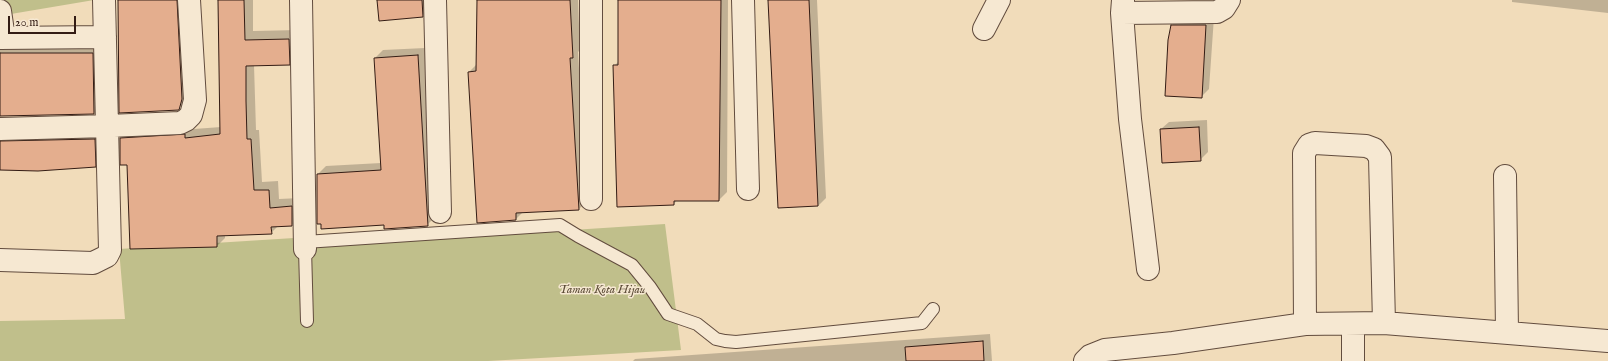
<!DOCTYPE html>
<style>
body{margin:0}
#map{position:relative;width:1608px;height:361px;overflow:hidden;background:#f1dcba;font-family:"IM FELL English",serif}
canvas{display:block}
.scale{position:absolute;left:8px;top:16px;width:68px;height:18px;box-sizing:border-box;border:2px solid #331c14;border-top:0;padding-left:5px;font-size:12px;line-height:14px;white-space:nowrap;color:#331c14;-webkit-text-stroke:3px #f6e8d2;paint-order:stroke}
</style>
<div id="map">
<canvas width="1608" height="361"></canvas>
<div class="scale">20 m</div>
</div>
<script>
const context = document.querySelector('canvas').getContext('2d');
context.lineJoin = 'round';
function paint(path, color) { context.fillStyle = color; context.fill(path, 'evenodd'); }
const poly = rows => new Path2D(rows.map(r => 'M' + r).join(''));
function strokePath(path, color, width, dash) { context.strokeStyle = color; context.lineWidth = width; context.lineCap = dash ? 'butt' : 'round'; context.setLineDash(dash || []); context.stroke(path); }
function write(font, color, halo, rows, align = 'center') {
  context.font = font + ' "IM FELL English",serif'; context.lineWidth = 3; context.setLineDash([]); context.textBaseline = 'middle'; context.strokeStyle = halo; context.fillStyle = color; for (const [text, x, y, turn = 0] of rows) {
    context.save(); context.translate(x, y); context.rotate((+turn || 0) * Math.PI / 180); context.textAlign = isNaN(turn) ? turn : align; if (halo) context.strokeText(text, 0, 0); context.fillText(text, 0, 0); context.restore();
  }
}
paint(poly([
 [2,0,94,0,5,15],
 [665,224,681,350,488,361,0,361,0,321,125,319,119,249,294,238,294,248]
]), '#c0bf8b');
paint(poly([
 [119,0,183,0,186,101,179,108,120,112],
 [218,0,253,0,253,31,298,30,298,56,289,64,254,65,256,130,259,130,262,182,278,181,279,199,300,198,300,216,292,225,278,226,271,233,225,235,225,238,217,246,128,164,121,138,130,130,193,126,194,129,221,127],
 [378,0,430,0,430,8,422,16],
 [477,0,578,0,580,50,578,52,587,201,579,209,524,211,516,219,469,72,477,64],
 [619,0,728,0,727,192,719,200,677,200,674,204,614,66,619,61],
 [769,0,817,0,826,198,818,206,778,207],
 [1512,0,1608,0,1608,13,1512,2],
 [1180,17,1214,17,1209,89,1201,97,1172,25],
 [0,41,99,47,100,107,94,113,0,116],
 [425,48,435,217,427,225,385,224,318,174,326,166,381,163,375,58,383,50],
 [1207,120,1208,152,1200,160,1161,129,1169,122],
 [101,133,101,160,95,166,0,170,0,134],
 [990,334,992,361,633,361,635,359]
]), '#0003');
const building = poly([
 [118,0,177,0,182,99,179,110,119,113,118,0],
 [218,0,244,0,245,40,289,39,290,65,246,66,246,101,247,139,251,139,254,190,269,190,270,208,292,206,292,226,271,227,272,234,217,236,217,247,130,249,127,165,120,165,120,138,185,134,185,138,220,134,218,0],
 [377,0,422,0,423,17,379,21,377,0],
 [477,0,570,0,573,58,570,58,579,210,516,213,516,220,477,223,468,72,476,71,477,0],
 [618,0,721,0,719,201,674,201,674,205,617,207,613,65,618,65,618,0],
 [768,0,809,0,818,206,778,208,768,0],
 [1171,25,1206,25,1202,98,1165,96,1168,40,1171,25],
 [0,53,93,53,94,114,0,116,0,53],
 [418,55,428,226,384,229,384,225,321,229,321,224,317,224,317,174,381,170,374,58,418,55],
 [1199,127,1201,161,1162,163,1160,129,1199,127],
 [95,139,96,167,38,171,0,170,0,141,95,139],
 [983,341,984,361,906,361,905,347,983,341]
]);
paint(building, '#e4ae8e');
strokePath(building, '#331c14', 1);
const service = poly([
 [305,242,560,225,578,236,632,265,650,287,668,314,697,324,716,339,725,341,736,342,922,323,933,309],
 [305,249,307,321]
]);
const minor = poly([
 [301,0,305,249],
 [435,0,440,212],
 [743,0,748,189],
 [1123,0,1122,13,1130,119,1148,269],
 [0,11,4,38],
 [1122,13,1217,12,1224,8,1229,0],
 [984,29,999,0],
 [0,38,105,37],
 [0,129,108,126,180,123,186,120,191,115,195,100,189,0],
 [1505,176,1507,332],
 [591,199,591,0],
 [0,260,93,263,107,256,110,250,104,0],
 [1305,324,1304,153,1309,145,1315,143,1366,146,1374,149,1380,157,1384,323],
 [1353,324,1353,361],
 [1085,361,1090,356,1105,350,1173,343,1305,324,1384,323,1608,341]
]);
strokePath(service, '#624c3e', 14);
strokePath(minor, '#624c3e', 24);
strokePath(service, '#f6e8d2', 12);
strokePath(minor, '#f6e8d2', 22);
write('italic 12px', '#5d4d38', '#f6e8d2', [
 ["Taman Kota Hijau",602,291]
]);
</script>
